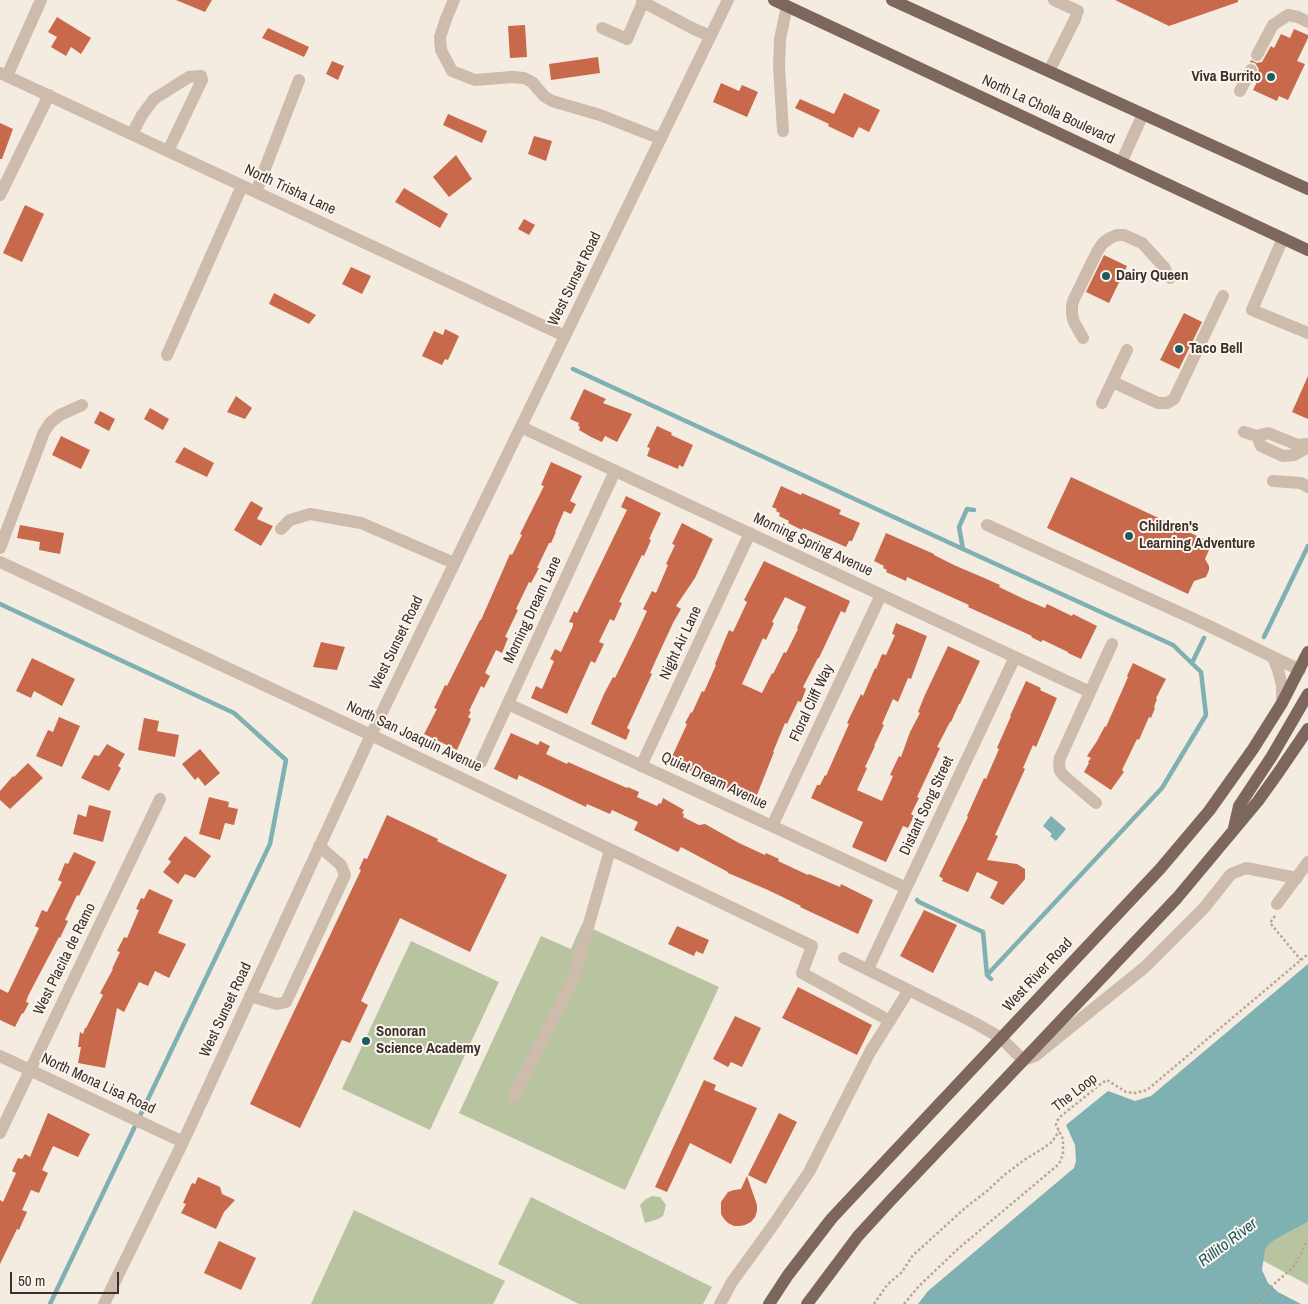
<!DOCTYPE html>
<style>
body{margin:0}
#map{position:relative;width:1308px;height:1304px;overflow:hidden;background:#f4ebe1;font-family:"Archivo Narrow",sans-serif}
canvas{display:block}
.scale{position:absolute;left:10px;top:1272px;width:109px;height:22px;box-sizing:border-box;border:2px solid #3b302b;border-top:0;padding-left:6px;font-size:15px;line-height:18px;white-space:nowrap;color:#3b302b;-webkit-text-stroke:4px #fbf5ee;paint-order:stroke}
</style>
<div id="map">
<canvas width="1308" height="1304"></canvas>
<div class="scale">50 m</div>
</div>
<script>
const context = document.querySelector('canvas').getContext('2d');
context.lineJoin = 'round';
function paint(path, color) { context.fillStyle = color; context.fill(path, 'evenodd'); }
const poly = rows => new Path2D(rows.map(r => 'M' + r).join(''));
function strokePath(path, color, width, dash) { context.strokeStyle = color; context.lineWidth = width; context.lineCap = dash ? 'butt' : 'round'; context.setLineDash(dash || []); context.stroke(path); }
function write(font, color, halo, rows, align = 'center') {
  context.font = font + ' "Archivo Narrow",sans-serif'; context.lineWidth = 4; context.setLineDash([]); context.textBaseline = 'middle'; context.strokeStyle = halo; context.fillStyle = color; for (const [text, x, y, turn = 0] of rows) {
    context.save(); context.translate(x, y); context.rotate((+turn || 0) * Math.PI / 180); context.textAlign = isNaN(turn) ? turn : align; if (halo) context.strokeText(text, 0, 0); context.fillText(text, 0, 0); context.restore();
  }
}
paint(poly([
 [582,924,719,987,625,1190,459,1113,541,936,571,949],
 [411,941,499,982,430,1130,342,1089],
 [652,1196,660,1197,666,1205,663,1216,658,1219,645,1223,640,1205,646,1199],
 [531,1197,712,1287,703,1304,579,1304,498,1264],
 [354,1210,505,1281,493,1304,311,1304],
 [1308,1222,1308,1285,1262,1260,1265,1250,1270,1243,1287,1233]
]), '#b8c4a0');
paint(poly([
 [1051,816,1066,829,1056,841,1050,836,1052,834,1043,826],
 [1308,964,1308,1222,1287,1233,1270,1243,1265,1250,1262,1270,1268,1283,1278,1292,1301,1304,918,1304,928,1291,1074,1168,1076,1161,1075,1145,1066,1125,1108,1091,1135,1101,1151,1096]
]), '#7fb0b2');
strokePath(poly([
 [573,369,963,549,1173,645,1201,672,1206,715,1162,788,987,975,991,979],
 [963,549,959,527,967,509,974,510],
 [0,604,234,713,286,760,270,844,50,1304],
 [1264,637,1308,546],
 [1192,663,1204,638],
 [917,900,919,902,983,932,987,975]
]), '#7fb0b2', 4.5);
paint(poly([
 [176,0,212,0,205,12],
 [1115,0,1238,0,1238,2,1169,26],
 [57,17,91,38,81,54,71,47,66,56,51,47,57,37,48,32],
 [525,25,527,57,510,58,508,26],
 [268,28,309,47,304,57,262,38],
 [1294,29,1308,35,1308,38,1297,61,1305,64,1288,100,1279,96,1277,101,1253,90,1257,82,1254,81,1259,69,1255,63,1250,62,1251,60,1257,63,1262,62,1271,46,1274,48,1281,34,1290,38],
 [598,57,600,73,551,80,549,64],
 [332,61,344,66,338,80,326,74],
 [721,83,739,91,742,85,758,92,747,117,713,102],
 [844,93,880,110,869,132,859,127,853,138,828,126,829,124,795,108,800,99,834,114],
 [448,114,487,131,482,143,443,125],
 [0,123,13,129,2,159,0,159],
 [534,136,552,141,546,161,528,154],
 [456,155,472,179,449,197,433,177],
 [404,188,448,214,440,228,395,202],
 [25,205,44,214,22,262,3,253],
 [524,219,535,225,529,235,518,229],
 [1104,255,1127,266,1109,303,1086,292],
 [351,267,371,276,362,294,342,284],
 [274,293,316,315,309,324,269,304],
 [1184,313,1202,322,1179,369,1160,360],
 [445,329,459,336,448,360,445,359,442,365,422,356,434,331,443,335],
 [1308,376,1308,419,1292,412],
 [584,389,606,399,603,403,632,414,617,442,605,436,602,442,591,437,579,430,580,427,578,426,579,423,570,419],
 [236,396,252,408,245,419,227,412],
 [150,408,169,419,163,430,144,419],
 [100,411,115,419,109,431,94,423],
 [657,426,672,433,671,435,693,445,683,467,679,465,678,469,647,456,650,448,647,447],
 [61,436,90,450,81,469,52,455],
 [184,447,214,463,207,477,175,462],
 [551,462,582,476,570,501,576,504,571,514,564,511,555,532,556,532,551,543,549,543,537,568,539,568,531,583,529,582,516,609,518,610,505,637,508,638,502,653,496,650,485,673,490,676,484,688,481,686,469,711,471,712,468,717,471,719,457,750,424,734,437,709,434,708,445,685,447,686,480,620,481,620,510,554,512,555,522,535,520,534,544,486,541,485],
 [1071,477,1212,543,1205,559,1209,566,1209,570,1206,577,1194,581,1188,594,1047,528],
 [781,486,801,495,802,493,841,510,839,514,860,523,852,541,849,541,846,547,803,528,802,530,788,523,789,521,779,516,780,513,776,511,777,509,772,507],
 [626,496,661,513,649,539,651,540,644,556,642,555,619,602,622,603,614,621,610,619,599,642,604,644,595,663,591,661,567,714,531,698,536,686,542,689,554,661,550,659,555,649,561,652,573,626,573,623,569,622,574,611,577,613,622,520,627,510,621,507],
 [251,501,263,508,257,519,273,526,261,546,234,530],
 [682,523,713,539,695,578,676,606,681,609,673,623,660,651,650,673,652,674,627,728,630,730,626,740,591,724,604,694,613,677,615,678,636,635,647,611,643,609,652,591,656,593,668,565,666,564,675,545,672,544],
 [20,525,64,533,60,554,39,550,40,542,17,538],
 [886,533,934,554,934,555,956,566,982,577,1000,585,999,587,1024,599,1045,608,1047,604,1072,616,1073,614,1097,626,1081,659,1068,653,1068,652,1043,640,1041,642,1031,637,1032,636,968,607,969,605,907,577,906,581,886,572,887,570,883,568,884,566,874,561],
 [764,561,850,601,845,613,841,611,819,658,818,658,803,687,806,689,801,702,798,701,787,724,785,723,773,752,774,752,755,800,715,783,715,782,670,761,687,724,685,723,691,712,692,713,702,691,704,692,716,665,715,664,729,630,733,632,747,602,744,600],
 [785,597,806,607,797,628,798,629,786,653,784,652,773,674,772,673,762,693,742,684,763,638,766,640,774,623,772,622],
 [896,623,927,636,911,679,908,678,898,702,893,699,882,724,884,725,874,746,875,746,865,767,867,768,857,790,882,801,893,776,890,775,899,756,901,757,910,732,920,713,918,712,924,697,948,646,980,661,960,704,959,704,951,722,950,722,937,747,940,748,917,797,919,798,911,814,914,816,908,828,903,826,886,862,852,847,863,822,811,798,817,785,820,785,825,775,826,776,849,724,847,723,861,694,863,696,875,668,876,669,882,654,886,655,895,635,892,634],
 [321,642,345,647,337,670,313,667],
 [32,658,75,679,62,706,34,691,31,698,16,691],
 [1133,663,1166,679,1156,698,1157,699,1154,707,1155,708,1151,718,1149,717,1139,740,1137,739,1122,770,1124,772,1111,790,1084,772,1089,763,1088,762,1091,758,1087,756,1097,741,1105,726,1106,727,1128,677,1127,676],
 [1026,681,1041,688,1040,690,1057,698,1036,747,1033,745,1023,768,1025,769,995,835,998,836,987,860,1017,864,1025,869,1025,879,1003,905,990,898,998,882,977,872,968,892,942,881,943,879,939,876,968,817,967,816,984,778,986,779,999,749,997,748,1011,716,1010,716],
 [59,717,80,726,62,767,36,756,48,730,53,732],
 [144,718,159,721,157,731,179,735,175,757,138,750],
 [511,733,538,745,540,741,550,746,546,754,567,764,568,762,627,788,628,787,639,792,637,797,657,806,659,803,661,804,663,798,684,810,682,813,684,814,683,817,699,825,705,824,739,843,765,855,766,853,779,859,778,861,808,875,809,874,840,887,841,884,873,900,858,934,800,907,801,906,768,890,728,873,728,872,681,847,678,852,634,830,638,822,612,810,610,814,587,804,586,807,519,775,517,780,494,769],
 [107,744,125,754,118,766,121,768,109,791,81,778,94,755,99,756],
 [200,749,220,773,205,786,198,777,195,780,182,764],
 [28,763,43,778,10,809,0,800,0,791,13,776,14,777],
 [209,797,229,802,228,807,238,809,234,825,225,823,220,840,199,834],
 [89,805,111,811,103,842,73,834,78,814,86,817],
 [387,815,438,839,437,841,507,875,470,952,400,918,361,1001,368,1005,350,1043,342,1040,300,1128,250,1104,361,870,359,869,364,858,367,859],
 [185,836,211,856,195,878,185,874,178,884,163,872,171,862,168,859],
 [74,852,96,862,79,896,77,895,65,920,68,921,60,938,59,937,28,996,26,1002,29,1003,23,1014,22,1013,15,1027,0,1020,0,989,8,993,39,928,35,926,42,910,47,912,62,882,58,880,65,863,68,864],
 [149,889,173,900,158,933,186,944,169,978,155,971,148,986,139,982,124,1012,117,1008,105,1068,78,1063,81,1047,78,1047,80,1032,83,1034,85,1028,86,1028,103,995,100,993,113,969,112,969,120,952,117,951,124,937,127,938,139,910,136,909,141,898,144,899],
 [924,910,957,925,933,973,900,956],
 [677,926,709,940,703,954,696,951,694,956,668,944],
 [798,987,872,1025,857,1055,782,1018],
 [735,1016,761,1028,742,1067,731,1062,728,1067,713,1059],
 [704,1080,716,1085,714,1090,757,1108,731,1164,690,1143,667,1192,655,1187],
 [48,1113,90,1134,78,1157,53,1146,42,1170,48,1173,39,1193,31,1190,22,1210,27,1212,19,1230,17,1229,0,1264,0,1200,3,1202,16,1173,12,1171,18,1158,22,1159,25,1154,30,1157],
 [779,1113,797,1122,766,1184,748,1175],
 [747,1176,757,1205,757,1211,755,1217,751,1222,745,1225,740,1226,734,1226,728,1223,724,1219,721,1214,721,1202,728,1192,734,1190,741,1189],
 [198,1177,220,1187,222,1194,235,1200,224,1212,216,1229,181,1213,186,1204,183,1203,192,1183,195,1184],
 [219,1241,256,1258,241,1290,204,1273]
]), '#c8694b');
strokePath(poly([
 [1275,916,1270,923,1301,960],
 [874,1304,887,1285,902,1272,913,1255,920,1249,965,1208,987,1191,1003,1176,1024,1160,1042,1149,1052,1142,1059,1131],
 [904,1304,919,1286,959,1248,1059,1164,1063,1154,1063,1139,1056,1125,1057,1121,1060,1117,1102,1083,1107,1080,1126,1092,1135,1093,1147,1090,1308,954],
 [1252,1304,1292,1268,1297,1261,1308,1239]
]), '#b9a596', 2.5, [2.5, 2.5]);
strokePath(poly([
 [454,0,446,19,440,37,441,50,452,71,475,80,512,77,524,78,532,82,544,96,552,101,600,115,661,139],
 [1054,0,1078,11],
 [643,2,692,28,710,36],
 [602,28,627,39,643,2,642,0],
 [1257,55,1273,25,1288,15,1298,17,1308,22],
 [1049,71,1076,17],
 [0,73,565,336],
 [7,76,41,0],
 [1240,91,1251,70],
 [783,131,779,66,780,39,787,6],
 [132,134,142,115,154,99,189,77,201,76,202,80,168,151],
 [1121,163,1143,114],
 [256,192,299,80],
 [0,195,49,95],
 [1283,238,1252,310,1308,333],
 [1083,338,1074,322,1072,315,1072,305,1074,299,1098,250,1103,243,1110,238,1117,235,1124,235,1142,243,1164,267,1170,278],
 [167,355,242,186],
 [1113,382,1158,403,1167,403,1174,399,1223,296],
 [1102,403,1127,350],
 [521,427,1090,692],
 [1244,432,1257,436,1268,433,1298,445,1308,444],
 [1257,436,1261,446,1283,456,1294,455,1308,447],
 [1273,481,1301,483,1308,487],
 [987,525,1207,625,1273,657],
 [281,529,290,520,310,514,361,523,454,563],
 [0,548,44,432,50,423,60,415,82,405],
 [0,562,371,735,812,946,802,973,890,1021],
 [1282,703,1282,685,1278,670,1273,657,1300,670],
 [508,704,906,888],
 [481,762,615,471],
 [641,766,750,533],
 [1096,803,1064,776,1060,771,1059,765,1060,758,1112,644],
 [772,826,881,595],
 [1277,904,1308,862],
 [844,958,975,1023,1001,1038,1023,1060,1035,1056,1145,967,1204,908,1231,874,1246,868,1297,878],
 [868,969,1015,657],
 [250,996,277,1004,286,1002,345,875,341,865,319,846],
 [0,1056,183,1142],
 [514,1096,573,980,610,850],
 [0,1133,160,799],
 [104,1304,183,1142,371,735,565,336,728,0],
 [720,1304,732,1282,774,1224,809,1172,870,1052,909,990]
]), '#cdbbac', 12);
strokePath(poly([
 [774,0,1308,250],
 [892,0,1308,189],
 [1234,828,1239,806,1272,756,1308,694],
 [769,1304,788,1275,832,1218,1160,869,1209,811,1253,749,1282,703,1308,652],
 [807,1304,858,1236,891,1200,1177,898,1258,801,1278,773,1308,729]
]), '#7d675c', 12);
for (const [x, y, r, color] of [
 [1271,77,5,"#1f5a5e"],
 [1106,276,5,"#1f5a5e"],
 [1179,349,5,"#1f5a5e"],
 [1129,536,5,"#1f5a5e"],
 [366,1041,5,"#1f5a5e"]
]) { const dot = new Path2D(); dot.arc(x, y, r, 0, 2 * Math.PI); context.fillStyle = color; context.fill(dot); strokePath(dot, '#fbf5ee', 2); }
write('bold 15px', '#3b302b', '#fbf5ee', [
 ["Viva Burrito",1261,77,"right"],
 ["Dairy Queen",1116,276],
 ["Taco Bell",1189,349],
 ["Children's",1139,527],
 ["Learning Adventure",1139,544],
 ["Sonoran",376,1032],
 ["Science Academy",376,1049]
], 'left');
write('15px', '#3b302b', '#fbf5ee', [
 ["North La Cholla Boulevard",1048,110,25],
 ["North Trisha Lane",290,190,25],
 ["West Sunset Road",575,279,-64],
 ["Morning Spring Avenue",813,545,25],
 ["Morning Dream Lane",533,610,-65],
 ["West Sunset Road",397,643,-64],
 ["Night Air Lane",681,643,-65],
 ["Floral Cliff Way",812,703,-65],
 ["North San Joaquin Avenue",414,737,25],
 ["Quiet Dream Avenue",714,781,25],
 ["Distant Song Street",927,806,-65],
 ["West Placita de Ramo",65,959,-64],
 ["West River Road",1038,975,-47],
 ["West Sunset Road",226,1010,-65],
 ["North Mona Lisa Road",98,1084,25],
 ["The Loop",1075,1093,-38]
]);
write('italic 16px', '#1f5a5e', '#fbf5ee', [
 ["Rillito River",1228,1243,-37]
]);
</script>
